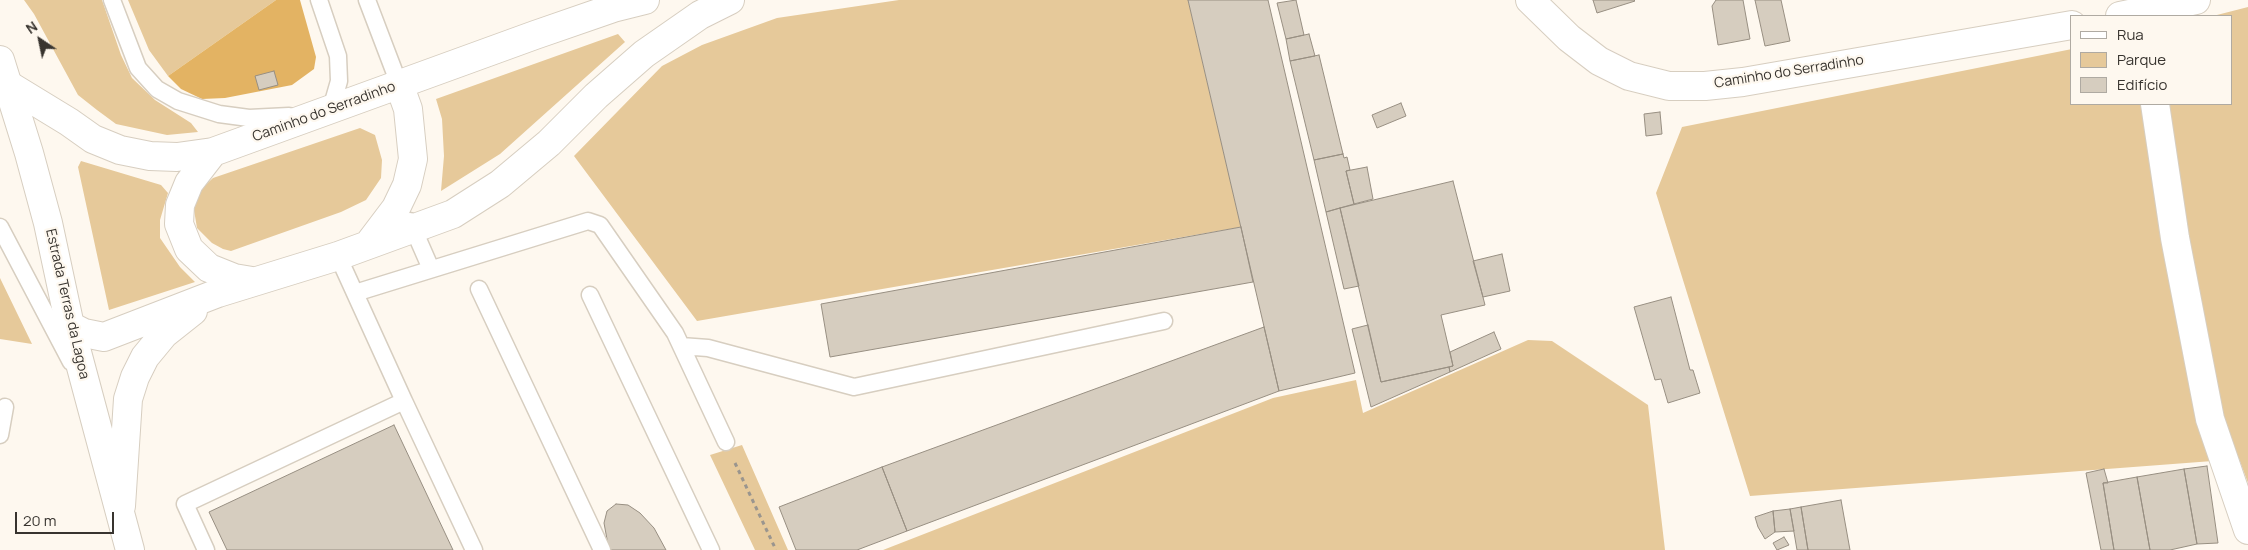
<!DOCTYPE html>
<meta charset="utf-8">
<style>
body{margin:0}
#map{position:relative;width:2248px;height:550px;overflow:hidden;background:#fef8ef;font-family:Manrope,sans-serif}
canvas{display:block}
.legend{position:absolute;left:2070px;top:15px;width:162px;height:90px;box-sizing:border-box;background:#fef8ef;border:1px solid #afaaa2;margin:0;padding:6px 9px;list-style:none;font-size:15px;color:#38342f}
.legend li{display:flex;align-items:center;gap:10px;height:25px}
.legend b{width:25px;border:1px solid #afaaa2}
.north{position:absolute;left:15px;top:15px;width:50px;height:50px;-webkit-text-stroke:4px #fef8ef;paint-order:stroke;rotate:326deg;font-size:14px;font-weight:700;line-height:20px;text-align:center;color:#38342f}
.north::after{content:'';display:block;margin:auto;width:18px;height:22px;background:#38342f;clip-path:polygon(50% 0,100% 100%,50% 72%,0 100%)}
.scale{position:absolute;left:15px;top:512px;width:99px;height:22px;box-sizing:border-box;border:2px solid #38342f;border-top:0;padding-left:6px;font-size:15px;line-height:18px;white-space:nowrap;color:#38342f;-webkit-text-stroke:4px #fef8ef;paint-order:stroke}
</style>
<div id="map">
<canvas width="2248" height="550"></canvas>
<ul class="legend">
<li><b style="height:6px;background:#fff"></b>Rua</li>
<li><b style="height:14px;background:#e6c99a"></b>Parque</li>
<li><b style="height:14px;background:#d6cdbf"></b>Edifício</li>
</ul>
<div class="north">N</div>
<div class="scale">20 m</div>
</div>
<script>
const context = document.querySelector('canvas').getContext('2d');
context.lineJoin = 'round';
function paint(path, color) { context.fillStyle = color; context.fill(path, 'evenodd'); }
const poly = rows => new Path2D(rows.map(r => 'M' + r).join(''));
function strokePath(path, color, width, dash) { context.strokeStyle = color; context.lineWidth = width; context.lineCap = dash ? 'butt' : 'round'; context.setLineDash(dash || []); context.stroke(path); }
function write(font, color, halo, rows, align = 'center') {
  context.font = font + ' Manrope,sans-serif'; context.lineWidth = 4.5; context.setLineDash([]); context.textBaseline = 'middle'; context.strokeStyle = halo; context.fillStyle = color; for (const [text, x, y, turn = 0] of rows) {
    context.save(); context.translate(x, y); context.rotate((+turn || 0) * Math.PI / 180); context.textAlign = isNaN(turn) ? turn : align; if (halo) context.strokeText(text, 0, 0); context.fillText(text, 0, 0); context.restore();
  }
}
paint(poly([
 [24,0,102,0,121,55,132,78,155,100,191,123,198,132,167,135,116,124,97,110,78,95,34,14],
 [128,0,276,0,168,76,149,50],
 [899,0,1188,0,1241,227,697,321,574,156,662,66,702,45,777,18],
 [2248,7,2248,483,2239,459,1750,496,1656,193,1682,127,2072,49,2072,104,2232,104,2232,16,2213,16],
 [618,34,625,42,500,154,441,191,444,156,442,119,436,99],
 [360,128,375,135,382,160,381,178,366,200,341,212,231,251,223,249,212,243,197,228,194,210,200,190,213,178],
 [81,161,161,185,168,193,160,220,160,238,180,267,195,282,109,310,78,167],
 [0,278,32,344,0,339],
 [1528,340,1552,341,1648,405,1665,550,883,550,1273,398,1356,380,1363,413],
 [742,445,788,550,755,550,710,455]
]), '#e6c99a');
paint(poly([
 [276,0,300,0,316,57,314,69,292,85,225,98,202,99,181,89,168,76]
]), '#e3b363');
const building = poly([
 [1188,0,1268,0,1355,373,1279,391,1188,0],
 [1296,0,1304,35,1286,39,1277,3,1296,0],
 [1593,0,1634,0,1635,1,1597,13,1593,0],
 [1716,0,1743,0,1750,39,1718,45,1712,6,1716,0],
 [1755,0,1781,0,1790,41,1765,46,1755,0],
 [1309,34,1315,56,1290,61,1286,39,1309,34],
 [1319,55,1343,154,1314,160,1290,61,1319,55],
 [274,71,278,85,259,90,255,76,274,71],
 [1401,103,1406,116,1377,128,1372,115,1401,103],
 [1660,112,1662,134,1646,136,1644,114,1660,112],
 [1343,154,1344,158,1347,157,1350,170,1346,171,1354,204,1326,212,1314,160,1343,154],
 [1367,167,1373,199,1354,204,1346,171,1367,167],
 [1453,181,1485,305,1441,315,1453,366,1381,382,1340,208,1453,181],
 [1340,208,1359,286,1344,289,1326,212,1340,208],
 [1241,227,1253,282,830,357,821,304,1241,227],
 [1502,254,1510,291,1483,297,1473,261,1502,254],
 [1671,297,1690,370,1693,370,1700,393,1668,403,1661,379,1655,380,1634,307,1671,297],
 [1368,325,1381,382,1449,367,1450,372,1371,407,1352,329,1368,325],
 [1264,327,1279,391,907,531,882,467,1264,327],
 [1494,332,1501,349,1450,372,1449,367,1453,366,1450,352,1494,332],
 [394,425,453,550,227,550,209,512,394,425],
 [2207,466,2218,543,2197,544,2184,469,2207,466],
 [882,467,907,531,857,550,796,550,779,507,882,467],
 [2104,469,2108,483,2103,483,2114,550,2101,550,2086,473,2104,469],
 [2184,469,2197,544,2170,550,2150,550,2137,477,2184,469],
 [2137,477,2150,550,2114,550,2103,483,2137,477],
 [1841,500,1850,550,1808,550,1801,507,1841,500],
 [616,504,628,505,640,513,654,528,666,550,609,550,604,523,607,511,616,504],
 [1801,507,1808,550,1797,550,1790,509,1801,507],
 [1790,509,1794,531,1775,532,1773,511,1790,509],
 [1773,511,1775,532,1765,539,1758,527,1755,517,1773,511],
 [1784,537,1789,545,1777,550,1773,543,1784,537]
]);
paint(building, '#d6cdbf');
strokePath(building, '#988f82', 1);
const service = poly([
 [112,0,138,68,157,89,178,101,219,114,249,118,289,116],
 [319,0,338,56,339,81,331,109],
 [367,0,399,84],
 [410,221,431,269],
 [0,227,71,362],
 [338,256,404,401],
 [479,289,602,550],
 [355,293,588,221,600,225,675,333,726,442],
 [590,295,711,550],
 [681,346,708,348,854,387,1164,321],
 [0,435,5,407],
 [206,550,185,504,404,401,474,550]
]);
const minor = poly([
 [1530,0,1569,38,1599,61,1629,76,1669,86,1705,86,1743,82,2072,25],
 [2120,16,2196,0],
 [10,86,69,122,93,139,120,150,150,156,177,157,213,152,535,35,613,8,645,0],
 [2155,104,2175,238,2210,419,2248,530],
 [213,152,189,183,180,205,179,224,189,249,209,268,234,278,252,281],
 [368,245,396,208,407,185,413,159,408,109,399,84],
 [70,326,84,333,104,337,218,293,338,256,453,214,500,184,549,143,596,96,644,54,700,15,730,0],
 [121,506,128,399,135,377,145,357,164,334,193,311]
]);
const tertiary = poly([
 [0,60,29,153,48,223,70,326,130,550]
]);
strokePath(service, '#d7cec0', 19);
strokePath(minor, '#d7cec0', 30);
strokePath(tertiary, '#d7cec0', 30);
strokePath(poly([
 [735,463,776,550]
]), '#9a958e', 3, [4, 4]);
strokePath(service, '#fff', 16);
strokePath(minor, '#fff', 28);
strokePath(tertiary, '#fff', 28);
write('14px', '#38342f', '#fef8ef', [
 ["Caminho do Serradinho",1789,72,-9],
 ["Caminho do Serradinho",324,112,-20],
 ["Estrada Terras da Lagoa",67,304,77]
]);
</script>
